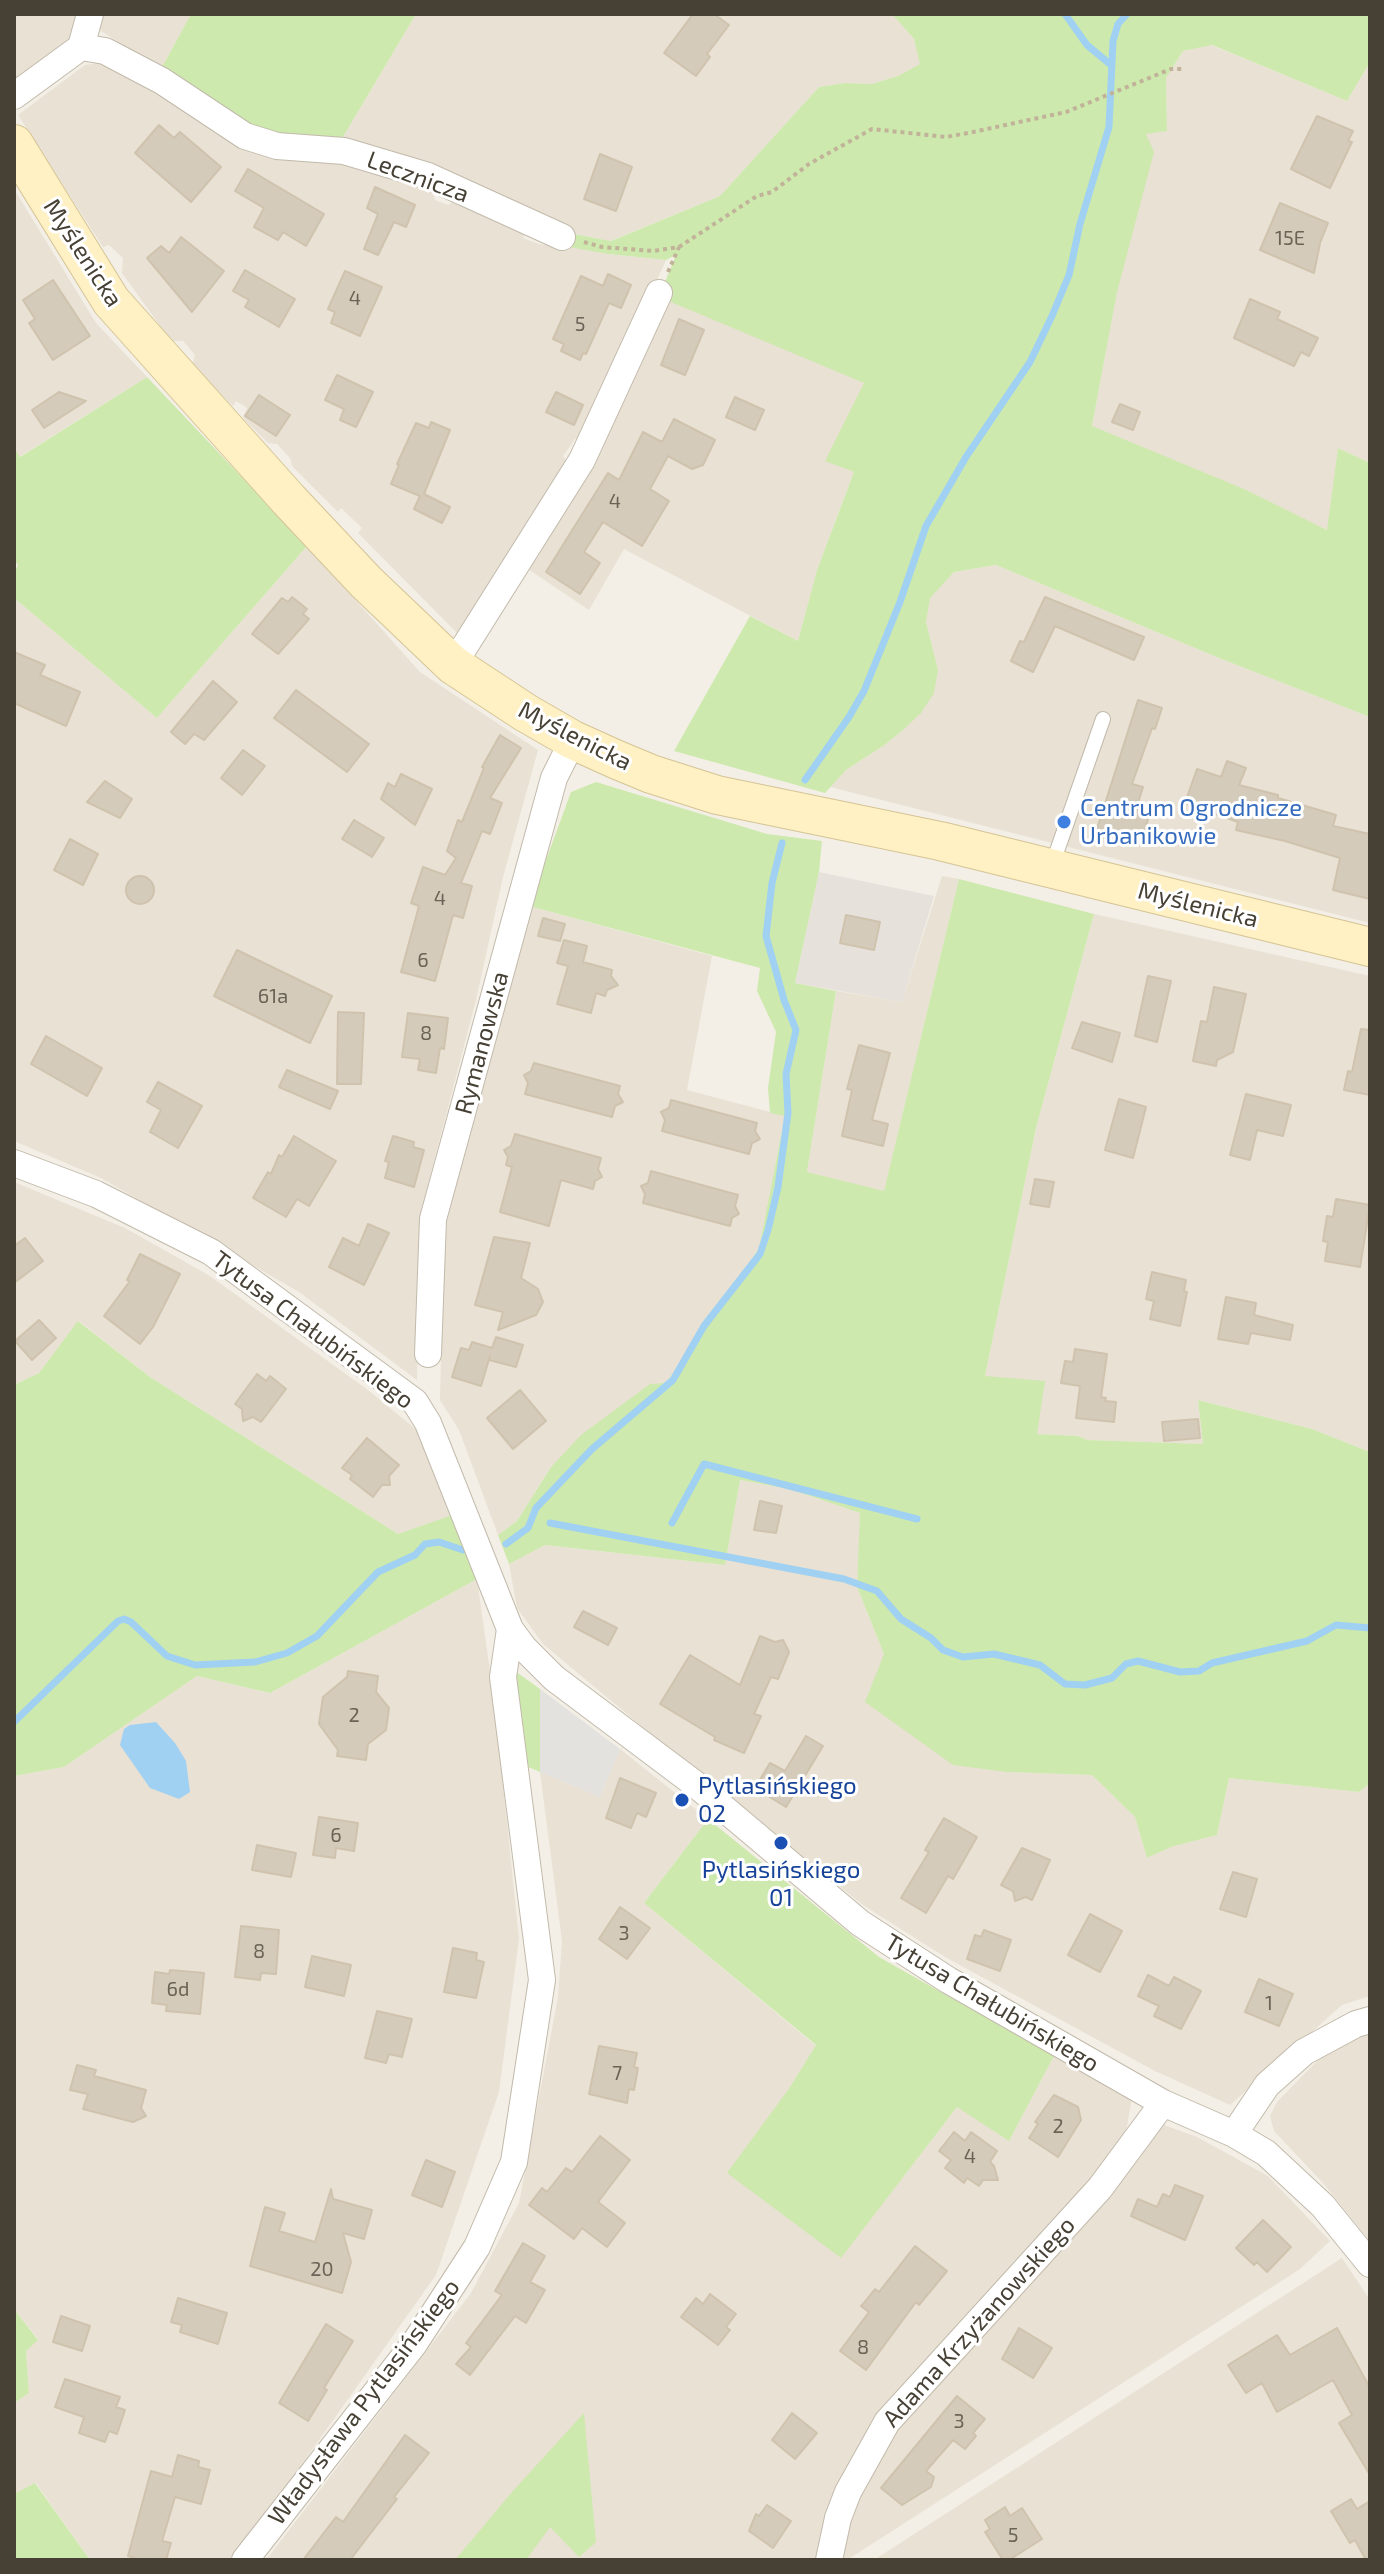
<!DOCTYPE html>
<meta charset="utf-8">
<style>
body{margin:0}
#map{position:relative;width:1384px;height:2574px;overflow:hidden;background:#f3efe6;font-family:"Exo 2",sans-serif}
canvas{display:block}
.frame{position:absolute;inset:0;border:16px solid #464035;pointer-events:none}
</style>
<div id="map">
<canvas width="1384" height="2574"></canvas>
<div class="frame"></div>
</div>
<script>
const context = document.querySelector('canvas').getContext('2d');
context.lineJoin = 'round';
function paint(path, color) { context.fillStyle = color; context.fill(path, 'evenodd'); }
const poly = rows => new Path2D(rows.map(r => 'M' + r).join(''));
function strokePath(path, color, width, dash) { context.strokeStyle = color; context.lineWidth = width; context.lineCap = dash ? 'butt' : 'round'; context.setLineDash(dash || []); context.stroke(path); }
function write(font, color, halo, rows, align = 'center') {
  context.font = font + ' "Exo 2",sans-serif'; context.lineWidth = 6; context.setLineDash([]); context.textBaseline = 'middle'; context.strokeStyle = halo; context.fillStyle = color; for (const [text, x, y, turn = 0] of rows) {
    context.save(); context.translate(x, y); context.rotate((+turn || 0) * Math.PI / 180); context.textAlign = isNaN(turn) ? turn : align; if (halo) context.strokeText(text, 0, 0); context.fillText(text, 0, 0); context.restore();
  }
}
paint(poly([
 [14,14,83,14,74,43,14,86],
 [99,14,191,14,161,69,93,26],
 [416,14,892,14,914,39,921,64,898,76,872,84,845,83,819,87,720,196,610,241,568,233,340,142],
 [1211,45,1347,101,1370,62,1370,463,1338,448,1328,530,1092,426,1146,133,1167,131,1166,78,1183,51],
 [106,62,342,162,432,189,435,200,448,205,462,196,526,231,523,238,536,243,544,245,550,242,608,254,666,260,585,440,575,439,563,456,570,466,461,637,358,533,362,528,341,508,338,512,292,466,290,458,277,444,268,443,246,421,243,417,247,408,236,401,233,406,192,366,195,355,183,341,171,341,122,273,123,258,109,245,103,247,18,115,85,65],
 [14,189,96,323,147,377,19,457,14,448],
 [666,298,865,383,826,460,854,472,817,570,798,641,624,549,589,610,525,567,532,565,540,554,538,547,647,351,645,344],
 [307,546,420,672,538,750,503,877,476,1000,420,1215,417,1380,299,1292,101,1178,14,1141,14,598,157,718],
 [996,565,1219,658,1370,717,1370,923,830,787,846,770,886,744,904,729,938,670,926,622,929,598,954,572],
 [942,876,959,879,884,1192,807,1172,836,991,902,1002],
 [529,906,712,956,687,1090,785,1116,759,1248,734,1288,666,1383,551,1467,517,1521,498,1535,459,1430,440,1400,444,1221],
 [1094,914,1370,976,1370,1452,1312,1429,1198,1400,1203,1444,1087,1440,1078,1436,1036,1434,985,1376,1036,1128],
 [14,1182,125,1228,210,1276,368,1390,418,1431,452,1515,398,1534,150,1377,79,1321,39,1373,14,1385],
 [740,1480,790,1489,861,1513,857,1587,884,1654,1007,1772,1092,1775,1135,1817,1147,1858,1171,1847,1217,1835,1229,1778,1359,1792,1370,1783,1370,1996,1342,2005,1230,2105,1155,2071,945,1957,863,1905,728,1798,543,1644,517,1608,509,1564,544,1545,725,1565],
 [477,1579,495,1707,519,1939,499,2092,436,2275,234,2560,90,2560,36,2483,14,2494,14,2403,29,2393,26,2351,38,2339,14,2309,14,1776,64,1767,197,1676,270,1693],
 [620,1749,708,1819,644,1903,816,2046,788,2090,840,2258,958,2106,1009,2141,1054,2056,1132,2097,1126,2132,1087,2192,963,2318,886,2409,845,2478,819,2543,817,2560,266,2560,471,2293,519,2203,558,1997,562,1941,540,1772,600,1797],
 [1370,2030,1370,2241,1323,2183,1274,2131,1270,2116,1277,2102,1321,2057],
 [1164,2125,1197,2137,1268,2176,1330,2241,1300,2269,847,2560,837,2560,868,2468,897,2422,1124,2174],
 [1342,2258,1370,2300,1370,2560,874,2560]
]), '#e8e1d4');
paint(poly([
 [819,872,934,896,902,1002,795,983]
]), '#e6e1db');
paint(poly([
 [191,14,416,14,340,142,252,130,161,69],
 [892,14,1370,14,1370,62,1347,101,1212,45,1183,51,1166,78,1167,131,1146,134,1154,152,1117,292,1092,426,1244,489,1327,530,1338,448,1370,463,1370,717,1219,658,996,565,954,572,930,598,926,622,938,670,934,693,921,713,904,729,886,744,846,770,825,793,674,751,750,616,798,641,817,570,854,472,825,461,864,383,659,297,676,255,666,260,608,254,564,246,568,233,611,241,720,196,819,87,845,83,872,84,898,76,920,64,914,39],
 [147,377,307,546,157,718,14,598,14,573,18,565,14,560,14,448,20,457],
 [596,782,767,834,822,841,819,872,795,983,836,991,807,1172,884,1191,959,879,1094,914,1036,1128,985,1376,1045,1381,1037,1434,1078,1436,1087,1440,1203,1444,1198,1400,1312,1429,1370,1452,1370,1783,1359,1792,1229,1778,1217,1835,1171,1847,1147,1858,1135,1817,1092,1775,1007,1772,953,1765,865,1702,884,1654,857,1587,860,1513,790,1489,740,1480,725,1565,545,1545,509,1564,498,1535,517,1521,551,1467,581,1435,650,1384,666,1383,734,1288,759,1248,785,1116,770,1113,768,1088,776,1032,757,991,760,968,529,906,571,792],
 [78,1321,150,1377,398,1534,452,1515,477,1579,270,1693,197,1676,64,1767,14,1776,14,1385,39,1373],
 [515,1671,540,1689,540,1772,526,1766],
 [708,1819,879,1957,1054,2056,1009,2141,957,2107,841,2258,727,2173,788,2090,816,2045,644,1903],
 [14,2309,38,2340,26,2351,29,2393,14,2403],
 [584,2413,596,2542,579,2557,550,2527,526,2560,455,2560,512,2492],
 [35,2483,90,2560,14,2560,14,2494]
]), '#cee9ad');
paint(poly([
 [540,1689,620,1749,600,1797,540,1772]
]), '#e4e2de');
paint(poly([
 [156,1722,175,1743,186,1761,190,1792,179,1799,150,1788,120,1745,124,1729,130,1725]
]), '#a0d1f2');
strokePath(poly([
 [1065,14,1087,45,1111,65],
 [805,780,849,717,864,691,900,602,926,526,966,457,1030,362,1052,316,1069,275,1080,224,1109,127,1113,41,1118,24,1127,14],
 [550,1523,844,1579,877,1591,901,1619,931,1638,943,1650,963,1657,994,1654,1040,1665,1065,1684,1085,1685,1112,1678,1126,1664,1138,1661,1180,1672,1199,1671,1212,1663,1307,1641,1336,1625,1370,1628],
 [672,1523,704,1464,917,1519],
 [506,1544,528,1528,536,1508,592,1449,673,1380,704,1326,760,1254,768,1230,778,1187,788,1113,786,1074,796,1030,784,1000,766,936,772,883,782,843],
 [14,1722,118,1621,124,1619,131,1622,167,1656,195,1665,255,1662,287,1653,317,1636,378,1572,415,1555,425,1544,439,1542,463,1550]
]), '#a0d1f2', 7);
const building = poly([
 [693,14,714,14,729,25,707,54,710,57,696,76,664,53,693,14],
 [1317,116,1353,131,1348,141,1352,142,1330,188,1291,169,1317,116],
 [159,125,174,138,180,132,221,167,191,202,135,153,159,125],
 [600,154,632,167,616,211,584,199,600,154],
 [248,169,324,214,306,246,283,232,278,240,254,227,264,208,235,191,248,169],
 [375,187,415,205,406,227,394,222,378,255,364,249,378,214,367,208,375,187],
 [1280,203,1328,223,1320,243,1314,273,1260,250,1280,203],
 [181,237,224,271,192,312,147,258,161,246,169,253,181,237],
 [245,270,295,299,279,327,245,307,249,300,233,291,245,270],
 [345,271,382,287,360,336,331,323,335,312,328,309,345,271],
 [608,274,631,285,621,308,609,303,586,354,583,353,580,360,561,351,564,344,553,339,581,276,603,286,608,274],
 [53,280,90,336,53,360,29,323,35,319,23,300,53,280],
 [1250,299,1280,312,1277,319,1318,338,1309,356,1301,352,1294,366,1234,338,1250,299],
 [679,319,704,330,685,375,661,365,679,319],
 [337,375,373,392,356,427,340,420,344,409,325,400,337,375],
 [59,392,86,401,44,428,32,410,59,392],
 [556,392,583,405,574,425,546,412,556,392],
 [259,395,290,415,276,436,245,416,259,395],
 [735,397,764,410,755,430,726,417,735,397],
 [1120,404,1140,412,1133,430,1112,422,1120,404],
 [674,419,715,440,703,465,692,469,668,456,650,489,669,501,642,546,603,522,584,552,600,563,580,594,546,572,608,473,619,480,643,432,662,442,674,419],
 [431,422,450,430,424,494,450,507,442,523,414,509,420,496,391,484,399,465,397,464,416,423,429,428,431,422],
 [292,597,307,609,303,614,309,619,278,654,252,634,282,598,288,602,292,597],
 [1045,597,1144,637,1134,660,1055,626,1033,672,1011,661,1020,641,1024,642,1045,597],
 [14,652,45,665,40,675,80,692,66,726,14,703,14,652],
 [213,681,237,702,204,740,194,734,185,744,171,732,213,681],
 [296,690,369,744,347,772,274,718,296,690],
 [1138,700,1162,708,1155,729,1152,728,1132,784,1143,787,1136,809,1150,813,1140,845,1096,832,1138,700],
 [500,735,521,748,490,798,502,803,490,834,482,831,461,883,472,886,463,918,453,915,435,981,401,972,419,906,411,903,423,867,445,875,456,858,447,851,458,820,462,822,484,768,482,767,500,735],
 [243,750,265,766,242,795,221,778,243,750],
 [1227,761,1246,768,1239,785,1278,795,1278,798,1336,815,1333,826,1370,834,1370,899,1333,890,1340,858,1285,841,1236,830,1238,822,1185,803,1197,769,1221,777,1227,761],
 [401,774,432,789,415,825,381,799,388,783,395,787,401,774],
 [105,781,132,799,120,818,87,802,105,781],
 [354,820,384,838,372,857,342,839,354,820],
 [70,839,98,854,83,885,54,870,70,839],
 '126 890a14 14 0 1 1 28 0a14 14 0 1 1-28 0Z',
 [846,915,880,922,874,950,840,943,846,915],
 [543,918,565,924,560,941,538,936,543,918],
 [564,940,587,946,583,962,612,970,611,976,618,985,607,990,605,996,596,993,591,1013,557,1004,568,966,557,963,564,940],
 [237,950,332,996,310,1043,214,996,237,950],
 [1148,976,1171,981,1157,1042,1135,1036,1148,976],
 [1214,987,1246,994,1233,1052,1217,1060,1216,1066,1193,1061,1201,1021,1207,1022,1214,987],
 [338,1012,364,1013,361,1084,337,1084,338,1012],
 [408,1013,448,1018,444,1049,440,1048,436,1073,418,1070,420,1059,402,1057,408,1013],
 [1082,1022,1120,1033,1112,1062,1072,1048,1082,1022],
 [1361,1029,1370,1030,1370,1095,1344,1090,1348,1071,1352,1072,1361,1029],
 [46,1036,102,1068,87,1096,31,1064,46,1036],
 [859,1045,890,1053,872,1120,888,1124,883,1146,842,1136,852,1090,847,1089,859,1045],
 [534,1063,620,1086,618,1094,623,1102,615,1106,612,1117,525,1094,528,1083,524,1075,531,1071,534,1063],
 [287,1070,338,1091,330,1109,279,1087,287,1070],
 [158,1082,202,1106,178,1148,150,1132,161,1110,147,1102,158,1082],
 [1246,1094,1291,1105,1283,1136,1257,1130,1250,1160,1230,1155,1246,1094],
 [1119,1099,1146,1107,1133,1158,1105,1150,1119,1099],
 [671,1100,757,1123,755,1131,760,1139,752,1143,749,1154,662,1131,665,1120,661,1112,669,1108,671,1100],
 [515,1134,601,1158,598,1169,602,1177,595,1181,593,1189,561,1180,549,1226,500,1212,512,1167,506,1165,508,1157,504,1150,511,1146,515,1134],
 [294,1136,336,1161,309,1206,297,1199,286,1217,253,1198,268,1172,271,1174,279,1155,282,1157,294,1136],
 [393,1136,414,1142,413,1147,424,1150,414,1187,385,1178,389,1162,385,1161,393,1136],
 [651,1171,738,1195,735,1206,739,1214,732,1218,730,1226,643,1203,645,1194,641,1186,648,1183,651,1171],
 [1035,1179,1054,1182,1049,1207,1030,1204,1035,1179],
 [1336,1199,1370,1205,1360,1267,1325,1261,1328,1242,1323,1241,1327,1216,1333,1217,1336,1199],
 [368,1224,389,1233,364,1285,329,1267,343,1238,359,1246,368,1224],
 [494,1237,530,1243,521,1278,538,1289,543,1302,536,1315,498,1330,503,1312,475,1305,494,1237],
 [25,1238,43,1261,14,1283,14,1246,25,1238],
 [140,1254,180,1274,153,1327,140,1344,104,1316,130,1281,127,1280,140,1254],
 [1152,1272,1186,1280,1184,1291,1187,1292,1180,1326,1150,1319,1154,1301,1146,1299,1152,1272],
 [1226,1297,1256,1303,1254,1315,1293,1325,1290,1340,1251,1333,1248,1344,1218,1339,1226,1297],
 [39,1320,56,1338,32,1360,15,1341,39,1320],
 [496,1337,523,1345,516,1367,489,1360,490,1356,481,1386,452,1377,461,1348,469,1350,472,1342,492,1348,496,1337],
 [1075,1349,1107,1354,1101,1397,1106,1398,1105,1401,1116,1402,1114,1422,1076,1418,1080,1386,1061,1383,1065,1361,1073,1362,1075,1349],
 [257,1374,266,1381,270,1376,286,1389,261,1422,253,1417,243,1421,242,1409,235,1404,257,1374],
 [520,1390,546,1421,513,1449,487,1418,520,1390],
 [1198,1419,1200,1438,1164,1441,1162,1422,1198,1419],
 [367,1438,399,1465,389,1476,390,1485,382,1485,373,1497,350,1479,352,1475,342,1468,367,1438],
 [760,1501,782,1506,776,1533,754,1530,760,1501],
 [583,1611,617,1628,608,1645,574,1627,583,1611],
 [760,1636,775,1642,783,1640,789,1652,778,1679,771,1677,754,1714,761,1716,744,1753,714,1740,715,1737,660,1704,690,1655,740,1685,760,1636],
 [348,1671,378,1676,376,1692,389,1708,386,1730,368,1744,366,1760,337,1756,338,1750,319,1724,323,1697,347,1677,348,1671],
 [806,1736,823,1746,786,1807,755,1788,770,1763,785,1771,806,1736],
 [620,1778,656,1793,646,1817,637,1813,631,1828,606,1818,620,1778],
 [319,1817,358,1823,354,1851,336,1848,335,1858,313,1855,319,1817],
 [944,1818,977,1837,953,1879,948,1876,926,1913,901,1898,929,1852,925,1850,944,1818],
 [257,1845,296,1853,291,1877,252,1870,257,1845],
 [1022,1848,1050,1860,1032,1900,1026,1897,1015,1901,1013,1891,1001,1885,1022,1848],
 [1233,1872,1257,1879,1246,1917,1220,1909,1233,1872],
 [620,1907,650,1928,627,1959,599,1939,620,1907],
 [1090,1914,1122,1931,1100,1972,1068,1955,1090,1914],
 [241,1926,279,1930,276,1974,261,1973,260,1980,235,1977,241,1926],
 [984,1930,1011,1940,1000,1971,967,1959,975,1935,981,1937,984,1930],
 [453,1948,477,1953,476,1960,484,1962,476,1998,444,1992,453,1948],
 [312,1956,351,1965,344,1996,305,1987,312,1956],
 [170,1970,204,1973,200,2014,166,2011,167,2005,152,2003,155,1972,169,1974,170,1970],
 [1148,1975,1169,1986,1174,1977,1201,1991,1181,2029,1154,2016,1159,2006,1138,1996,1148,1975],
 [1259,1979,1293,1994,1279,2026,1245,2012,1259,1979],
 [377,2011,412,2019,402,2057,389,2054,386,2063,365,2058,377,2011],
 [599,2046,637,2053,634,2067,638,2068,634,2090,629,2089,627,2103,589,2094,599,2046],
 [77,2065,96,2070,94,2076,146,2090,141,2108,146,2116,133,2122,83,2109,88,2094,70,2090,77,2065],
 [1054,2095,1078,2107,1081,2120,1058,2157,1029,2138,1038,2124,1035,2122,1054,2095],
 [954,2132,965,2141,971,2132,997,2151,990,2162,994,2166,998,2180,983,2180,979,2186,967,2178,964,2183,945,2168,951,2160,939,2151,954,2132],
 [600,2136,630,2160,598,2202,625,2223,607,2247,582,2228,574,2239,529,2205,542,2188,547,2192,566,2168,572,2172,600,2136],
 [426,2160,455,2172,442,2207,412,2195,426,2160],
 [1175,2185,1203,2196,1185,2240,1131,2216,1138,2199,1157,2207,1163,2194,1170,2197,1175,2185],
 [331,2189,333,2199,372,2210,364,2239,343,2233,351,2262,342,2293,250,2266,265,2207,285,2213,279,2231,315,2242,331,2189],
 [1263,2220,1291,2247,1267,2272,1257,2262,1254,2265,1236,2248,1263,2220],
 [523,2243,545,2256,530,2282,545,2290,526,2323,515,2316,470,2375,456,2364,471,2347,466,2343,502,2295,495,2291,523,2243],
 [915,2246,947,2271,919,2305,916,2302,866,2370,840,2351,869,2312,861,2306,863,2304,875,2289,879,2292,915,2246],
 [710,2294,736,2314,726,2327,730,2330,718,2345,681,2317,696,2298,703,2304,710,2294],
 [178,2298,227,2313,218,2344,180,2332,182,2325,171,2322,178,2298],
 [61,2316,90,2326,82,2351,53,2342,61,2316],
 [326,2324,353,2341,324,2388,327,2390,308,2421,279,2403,326,2324],
 [1019,2328,1052,2348,1033,2378,1002,2359,1019,2328],
 [1337,2328,1370,2388,1370,2475,1339,2423,1352,2415,1333,2380,1277,2412,1262,2383,1246,2393,1228,2365,1277,2335,1290,2355,1337,2328],
 [65,2379,120,2397,116,2407,125,2410,117,2434,109,2431,105,2442,79,2433,84,2417,55,2407,65,2379],
 [957,2396,985,2419,973,2433,976,2436,965,2449,953,2440,926,2471,934,2477,931,2487,902,2505,881,2488,957,2396],
 [792,2413,817,2433,795,2459,772,2440,792,2413],
 [405,2435,429,2453,394,2497,397,2499,350,2560,303,2560,336,2517,343,2522,405,2435],
 [178,2455,199,2461,198,2467,210,2470,201,2504,175,2497,162,2541,171,2543,166,2560,142,2560,128,2556,151,2471,172,2477,178,2455],
 [1351,2499,1357,2509,1370,2501,1370,2560,1366,2560,1355,2540,1350,2543,1331,2511,1351,2499],
 [767,2505,791,2521,773,2548,749,2531,756,2514,759,2516,767,2505],
 [1005,2507,1010,2516,1022,2508,1042,2539,1009,2560,1003,2560,985,2532,990,2529,985,2520,1005,2507]
]);
paint(building, '#d5cbbb');
strokePath(building, '#d0c3ae', 2);
const lane = poly([
 [1049,864,1057,851,1103,719]
]);
const street = poly([
 [81,47,105,51,162,81,245,136,277,146,344,151,428,176,562,237],
 [14,96,81,47,90,14],
 [453,665,582,460,659,293],
 [14,1163,96,1194,211,1252,415,1402,428,1423,510,1629,524,1648,554,1678,695,1784,860,1923,948,1980,1163,2103,1234,2134,1266,2153,1323,2206,1370,2264],
 [428,1354,433,1219,554,778,573,740],
 [1234,2134,1267,2085,1304,2052,1356,2024,1370,2020],
 [245,2560,414,2344,477,2247,514,2162,542,1980,503,1677,510,1629],
 [829,2560,838,2518,848,2492,887,2422,1100,2188,1163,2103]
]);
const secondary = poly([
 [14,144,111,301,289,500,366,582,453,665,526,713,573,740,615,759,651,774,717,795,940,841,1370,947]
]);
strokePath(lane, '#c2baab', 16);
strokePath(street, '#c2baab', 28);
strokePath(secondary, '#d5c495', 40);
strokePath(poly([
 [584,242,602,247,653,251,679,247,757,196,772,192,809,164,872,129,946,137,973,132,1066,112,1171,69,1184,69],
 [668,272,679,247]
]), '#c1b399', 4, [4, 4]);
strokePath(lane, '#fff', 14);
strokePath(street, '#fff', 26);
strokePath(secondary, '#fff1c4', 38);
for (const [x, y, r, color] of [
 [1064,822,8,"#3f7fe0"],
 [682,1800,8,"#1a4fb4"],
 [781,1843,8,"#1a4fb4"]
]) { const dot = new Path2D(); dot.arc(x, y, r, 0, 2 * Math.PI); context.fillStyle = color; context.fill(dot); strokePath(dot, '#fff', 3); }
write('20px', '#6a6356', null, [
 ["15E",1290,238],
 ["4",355,298],
 ["5",580,324],
 ["4",615,501],
 ["4",440,898],
 ["6",423,960],
 ["61a",273,996],
 ["8",426,1033],
 ["2",354,1715],
 ["6",336,1835],
 ["3",624,1933],
 ["8",259,1951],
 ["6d",178,1989],
 ["1",1269,2003],
 ["7",617,2073],
 ["2",1058,2126],
 ["4",970,2156],
 ["20",322,2269],
 ["8",863,2347],
 ["3",959,2421],
 ["5",1013,2535]
]);
write('24px', '#464035', '#fff', [
 ["Lecznicza",418,177,20],
 ["Myślenicka",83,253,57],
 ["Myślenicka",575,736,27],
 ["Myślenicka",1198,905,14],
 ["Rymanowska",482,1043,-75],
 ["Tytusa Chałubińskiego",313,1330,37],
 ["Tytusa Chałubińskiego",992,2003,31],
 ["Adama Krzyżanowskiego",979,2322,-48],
 ["Władysława Pytlasińskiego",364,2402,-53]
]);
write('24px', '#366cbe', '#fff', [
 ["Centrum Ogrodnicze",1080,808],
 ["Urbanikowie",1080,836]
], 'left');
write('24px', '#164399', '#fff', [
 ["Pytlasińskiego",698,1786],
 ["02",698,1814],
 ["Pytlasińskiego",781,1870,"center"],
 ["01",781,1898,"center"]
], 'left');
</script>
